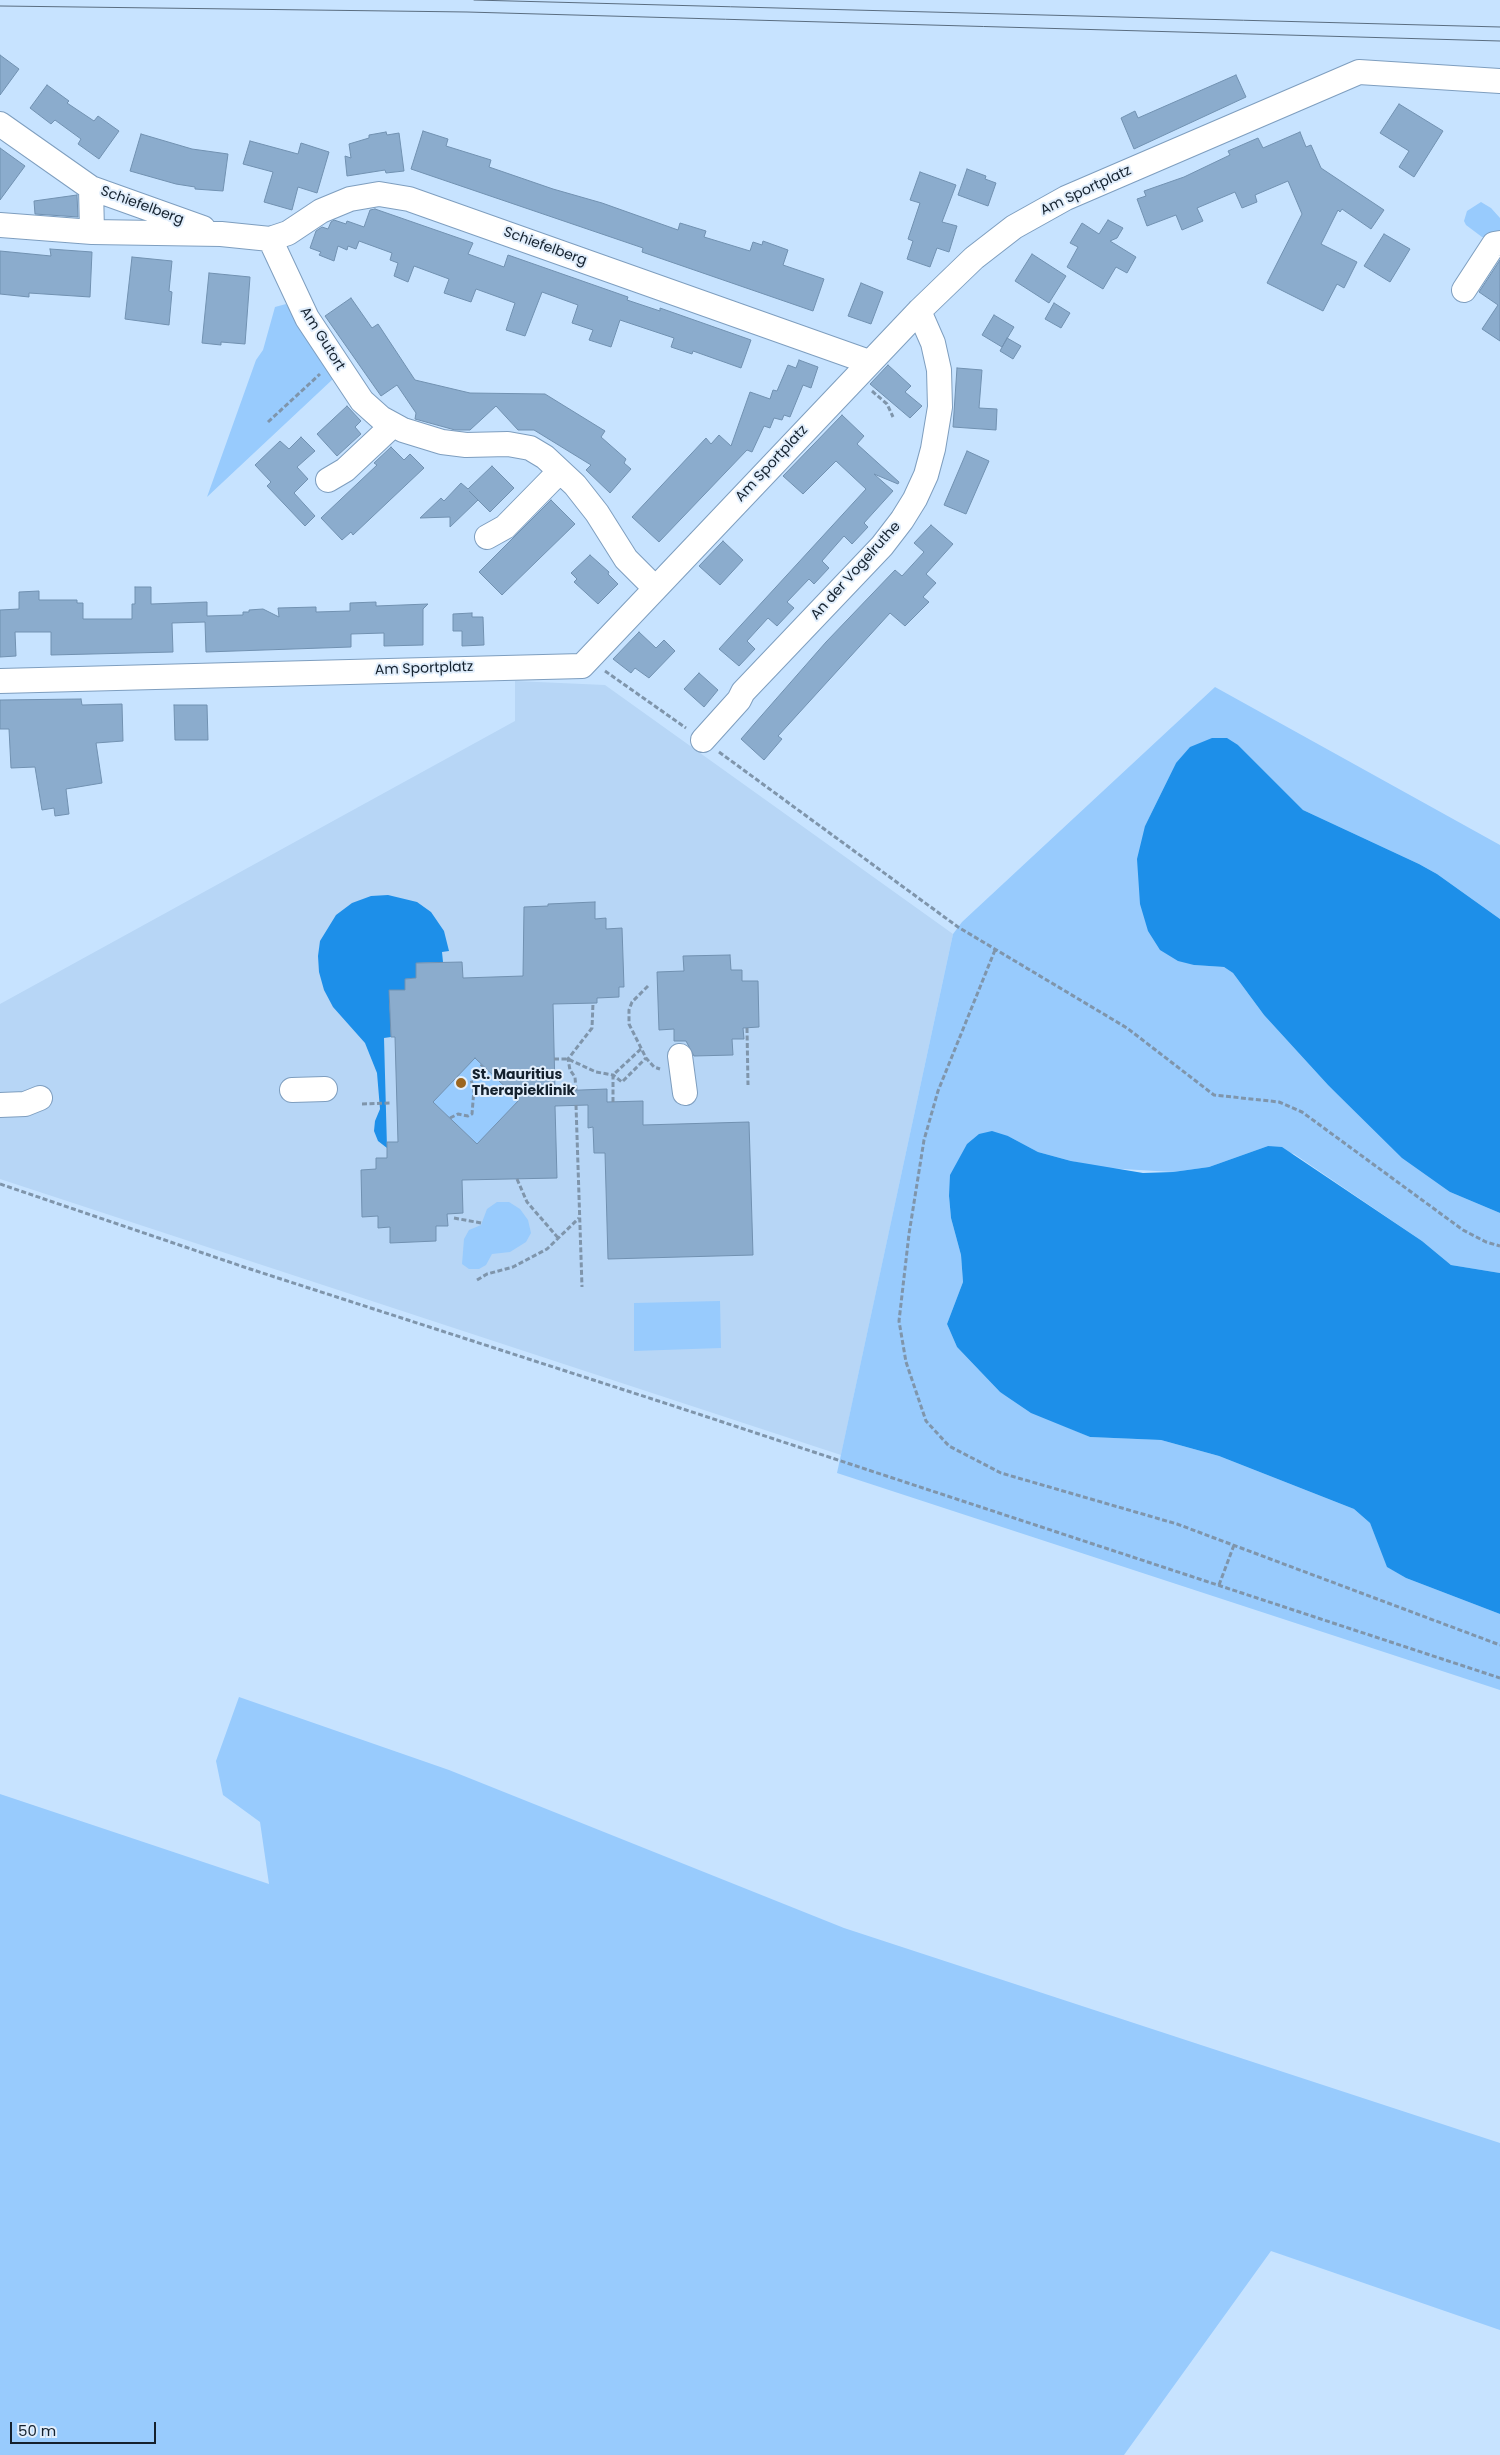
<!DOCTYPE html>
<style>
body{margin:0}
#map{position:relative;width:1500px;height:2455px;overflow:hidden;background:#c7e3ff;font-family:Poppins,sans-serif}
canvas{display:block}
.scale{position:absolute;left:10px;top:2422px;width:146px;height:22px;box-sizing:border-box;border:2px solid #14212e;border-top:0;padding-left:6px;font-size:15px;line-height:18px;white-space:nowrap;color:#14212e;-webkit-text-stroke:4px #e1eefc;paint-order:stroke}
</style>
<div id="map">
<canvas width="1500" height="2455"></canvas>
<div class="scale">50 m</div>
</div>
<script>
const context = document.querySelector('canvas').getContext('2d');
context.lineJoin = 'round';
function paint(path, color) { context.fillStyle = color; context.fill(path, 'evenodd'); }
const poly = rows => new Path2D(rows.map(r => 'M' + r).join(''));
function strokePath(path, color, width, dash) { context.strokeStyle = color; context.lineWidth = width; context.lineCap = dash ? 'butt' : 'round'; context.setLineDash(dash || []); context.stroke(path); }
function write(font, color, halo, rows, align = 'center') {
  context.font = font + ' Poppins,sans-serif'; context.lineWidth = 4; context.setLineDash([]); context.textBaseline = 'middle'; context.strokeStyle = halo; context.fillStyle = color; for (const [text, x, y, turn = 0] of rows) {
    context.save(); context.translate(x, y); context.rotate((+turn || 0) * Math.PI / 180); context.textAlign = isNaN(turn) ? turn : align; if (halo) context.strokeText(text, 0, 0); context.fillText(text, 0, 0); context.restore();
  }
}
paint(poly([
 [515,681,605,685,953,934,841,1455,0,1179,0,1004,515,721]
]), '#b7d6f6');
paint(poly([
 [1481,202,1491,208,1500,218,1500,237,1482,237,1466,225,1464,221,1467,211],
 [286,304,333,379,207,497,256,360,263,350,275,307],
 [1215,687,1500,845,1500,919,1437,874,1419,864,1303,810,1238,745,1176,763,1145,826,1194,965,1224,967,1233,973,1264,1015,1328,1085,1450,1192,1500,1213,1500,1273,1451,1265,1422,1241,1294,1154,1268,1146,1209,1167,1173,1172,1105,1168,1071,1161,1038,1152,1008,1136,949,1196,951,1218,961,1255,963,1282,947,1324,957,1347,1000,1392,1060,1424,1090,1437,1161,1440,1219,1456,1354,1509,1370,1523,1388,1567,1406,1578,1500,1614,1500,1690,837,1473,953,934,962,922],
 [475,1058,519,1100,477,1144,433,1102],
 [497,1202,509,1202,520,1209,528,1220,531,1233,526,1242,510,1252,492,1254,486,1265,479,1269,469,1269,462,1264,464,1239,469,1230,481,1225,487,1209],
 [720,1301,721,1348,634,1351,634,1303],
 [239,1697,449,1770,844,1928,1500,2143,1500,2330,1271,2251,1124,2455,0,2455,0,1794,269,1884,260,1822,223,1795,216,1761]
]), '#98cbfd');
paint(poly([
 [1212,738,1227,738,1238,745,1303,810,1419,864,1437,874,1500,919,1500,1213,1450,1192,1402,1158,1328,1085,1264,1015,1233,973,1224,967,1194,965,1178,961,1160,950,1148,931,1140,904,1137,859,1145,826,1176,763,1190,747],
 [388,895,417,902,431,912,444,931,449,951,442,952,443,962,416,963,416,978,405,979,405,990,389,991,391,1037,384,1038,387,1148,378,1141,374,1131,375,1121,380,1109,377,1073,365,1043,333,1007,324,990,319,972,318,956,320,941,336,915,352,903,371,896],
 [992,1131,1008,1136,1038,1152,1071,1161,1143,1173,1173,1172,1209,1167,1268,1146,1282,1147,1422,1241,1451,1265,1500,1273,1500,1614,1406,1578,1387,1567,1370,1523,1354,1509,1219,1456,1161,1440,1090,1437,1031,1413,1000,1392,957,1347,947,1324,963,1282,961,1255,951,1218,949,1196,950,1175,967,1144,979,1134]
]), '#1d8fe9');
const building = poly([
 [0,55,19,69,0,95,0,55],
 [1236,75,1246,97,1134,149,1121,118,1135,111,1138,118,1236,75],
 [47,85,69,101,67,103,94,121,98,116,119,131,99,159,78,144,81,139,55,120,51,124,30,108,47,85],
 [1399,104,1443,131,1414,177,1399,167,1409,151,1380,133,1399,104],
 [423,131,448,139,446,146,491,160,489,167,553,189,602,203,678,230,680,223,706,231,704,237,750,251,753,242,762,245,763,241,788,250,783,265,824,279,813,311,642,252,643,248,411,169,423,131],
 [386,132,387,135,399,133,404,171,386,173,385,170,347,176,345,156,351,158,349,144,369,138,369,135,386,132],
 [1300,132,1306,147,1311,145,1321,168,1384,210,1371,229,1342,209,1340,212,1338,210,1321,244,1357,262,1344,288,1337,284,1323,311,1267,283,1302,214,1288,181,1255,195,1257,202,1242,208,1235,192,1197,208,1203,221,1182,230,1176,215,1147,226,1137,199,1146,196,1144,191,1184,177,1230,155,1228,151,1258,138,1263,148,1300,132],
 [141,134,192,149,228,154,223,191,195,189,195,187,176,184,130,171,141,134],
 [250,141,298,154,301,143,329,152,317,193,298,187,292,210,264,202,273,172,243,164,250,141],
 [0,148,25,166,0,200,0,148],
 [967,169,986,176,985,179,996,183,988,206,958,195,967,169],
 [920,172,956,185,942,222,957,226,949,252,937,248,930,267,907,259,913,241,908,239,920,203,910,200,920,172],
 [77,195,78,217,35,214,34,201,77,195],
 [375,209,473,243,468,254,504,267,508,255,628,297,627,300,660,311,660,308,751,340,741,368,693,351,692,354,671,347,674,338,620,320,611,347,589,340,593,330,572,323,578,305,542,292,525,336,506,330,515,303,476,289,471,302,444,293,449,279,414,266,408,282,394,276,398,263,390,260,392,253,359,241,356,249,348,246,347,250,338,246,334,261,319,255,321,252,310,248,316,231,322,227,328,229,331,222,334,220,346,224,347,221,364,227,370,210,375,209],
 [1108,220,1123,228,1117,238,1110,241,1136,257,1127,273,1116,267,1103,289,1067,267,1078,247,1070,243,1082,223,1099,234,1108,220],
 [1384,234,1410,249,1390,282,1364,266,1384,234],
 [50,249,92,252,90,297,29,293,29,297,0,294,0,251,51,256,50,249],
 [1032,254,1066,276,1049,303,1015,281,1032,254],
 [132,257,172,261,169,291,172,292,169,325,125,319,132,257],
 [1500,260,1500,341,1482,329,1498,305,1479,292,1500,260],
 [209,273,250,277,245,344,221,342,221,345,202,343,209,273],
 [861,283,883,292,871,324,848,316,861,283],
 [351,298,372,328,378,324,415,380,470,393,545,394,605,431,601,437,626,459,624,463,631,469,610,493,586,470,591,465,534,430,518,430,496,406,470,430,455,430,415,419,416,413,397,385,381,396,325,316,351,298],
 [1054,303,1070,313,1061,328,1045,319,1054,303],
 [994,315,1014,327,1002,347,982,335,994,315],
 [1007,338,1021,346,1013,359,1000,351,1007,338],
 [799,360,818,367,811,388,803,385,790,417,784,415,782,420,774,418,770,428,764,426,752,452,747,450,659,542,632,517,706,438,711,444,719,435,731,446,750,392,770,399,773,390,777,391,788,365,796,368,799,360],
 [888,365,911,386,905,392,922,406,910,418,870,384,888,365],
 [957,368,982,370,979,408,997,409,996,430,953,427,957,368],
 [347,406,361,421,355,427,361,434,337,456,317,434,347,406],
 [842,415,864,436,857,444,899,482,898,484,874,474,893,491,864,523,868,527,852,544,844,536,822,561,829,568,814,584,809,579,787,602,794,608,777,626,768,618,747,641,755,649,739,666,719,649,866,489,836,461,803,494,783,476,842,415],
 [301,437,315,451,297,467,308,479,294,493,315,516,305,526,267,486,271,482,255,465,280,441,289,449,301,437],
 [391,447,404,460,410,454,424,468,353,535,351,532,342,540,321,518,377,465,374,463,391,447],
 [967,451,989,461,966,514,944,505,967,451],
 [492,466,514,488,490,512,469,491,478,500,450,527,450,517,420,518,441,498,444,501,461,483,468,489,492,466],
 [551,500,575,524,502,595,479,572,551,500],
 [931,525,953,544,926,574,936,583,923,597,929,602,905,626,890,613,778,736,782,739,764,760,741,739,826,642,895,570,902,576,924,552,914,543,931,525],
 [723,541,743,560,720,585,699,566,723,541],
 [590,555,609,572,608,574,618,584,598,604,574,582,577,579,571,573,590,555],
 [135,587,151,587,151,604,207,602,207,616,243,615,243,612,249,612,249,610,263,609,279,617,278,608,316,607,316,612,350,611,350,603,376,602,376,606,428,604,423,609,423,645,384,646,384,633,351,634,351,647,206,652,205,622,172,623,173,652,51,655,51,632,15,632,16,656,0,657,0,610,19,609,19,592,39,591,39,600,77,600,77,603,83,603,83,619,132,619,132,604,135,604,135,587],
 [472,613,472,617,483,617,484,645,462,646,462,631,453,631,453,614,472,613],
 [639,632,656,648,664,640,675,651,649,678,635,668,631,673,613,659,639,632],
 [699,673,718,690,704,707,684,689,699,673],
 [81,699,82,705,122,704,123,741,96,743,102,783,66,789,69,814,55,816,54,808,42,810,35,767,11,768,9,729,0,729,0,700,81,699],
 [174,705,207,705,208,740,175,740,174,705],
 [595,902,595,919,606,918,606,929,622,928,624,987,619,987,619,997,597,998,597,1003,553,1004,555,1091,607,1089,607,1102,643,1101,643,1125,749,1122,753,1255,608,1259,605,1153,594,1153,593,1127,588,1128,588,1105,555,1106,557,1178,462,1180,463,1213,447,1214,448,1226,436,1226,436,1241,390,1243,390,1227,378,1228,378,1216,362,1217,361,1170,376,1169,376,1158,387,1158,387,1142,398,1142,395,1037,391,1037,389,990,405,990,405,979,416,978,416,963,462,962,463,978,523,976,524,907,548,906,548,904,595,902],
 [475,1058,519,1100,477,1144,433,1102,475,1058],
 [730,955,731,970,742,970,742,981,758,981,759,1027,743,1028,744,1039,732,1039,733,1055,694,1056,686,1041,674,1041,674,1029,659,1030,657,972,684,971,683,956,730,955]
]);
paint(building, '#8baccd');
strokePath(building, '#7191b1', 1);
const minor = poly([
 [0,124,91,188,203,228],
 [91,188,92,232],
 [0,225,92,232,221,234,270,239,288,233,321,211,350,199,379,194,409,199,869,362],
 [270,239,307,318,362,401,381,418,403,430,442,442,466,445,508,444,530,448,545,457,575,485,597,513,626,559,655,588],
 [1464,290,1494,244,1500,243],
 [328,480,345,470,393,425],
 [487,537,505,527,560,471],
 [0,681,582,666,919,311,974,258,1014,227,1066,198,1359,72,1500,81],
 [703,740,739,700,743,692,882,546,902,520,915,499,926,475,933,449,940,407,939,370,933,343,919,311],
 [680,1056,685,1093],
 [292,1090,325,1089],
 [0,1105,25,1104,40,1098]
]);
strokePath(minor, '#7e9ebf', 26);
strokePath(poly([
 [872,391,887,404,893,417],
 [268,422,320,374],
 [605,671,686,728],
 [719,752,958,927,1127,1028,1214,1095,1279,1102,1302,1112,1463,1230,1486,1242,1500,1246],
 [995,950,938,1091,924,1140,909,1234,899,1321,906,1362,926,1421,949,1446,1001,1473,1177,1524,1500,1645],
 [648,986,632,1002,629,1010,629,1024,646,1058,654,1067,660,1069],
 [747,1028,748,1085],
 [554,1059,568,1059,596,1072,613,1075,622,1082,646,1058],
 [576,1090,575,1077,570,1070,568,1059,592,1028,593,1003],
 [613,1102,613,1075,642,1048],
 [362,1104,390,1103],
 [576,1105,582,1287],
 [450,1118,458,1114,468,1116,472,1114,474,1089,471,1080,482,1065],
 [517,1179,527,1202,559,1239],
 [0,1184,247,1268,677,1407,1500,1678],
 [454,1218,481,1223],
 [477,1280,487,1274,513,1267,547,1249,579,1218],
 [1219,1585,1234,1545]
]), '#7f95ab', 3, [5, 2.5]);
strokePath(minor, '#fff', 24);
strokePath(poly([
 [474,0,1500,27],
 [0,6,467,12,1500,41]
]), '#5a6d80', 1);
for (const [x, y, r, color] of [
 [461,1083,6,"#9c661f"]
]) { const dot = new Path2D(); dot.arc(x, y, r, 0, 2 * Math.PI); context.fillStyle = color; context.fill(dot); strokePath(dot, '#e1eefc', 2); }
write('14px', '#14212e', '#e1eefc', [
 ["Am Sportplatz",1086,191,-25],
 ["Schiefelberg",142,206,20],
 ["Schiefelberg",545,247,20],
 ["Am Gutort",322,339,58],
 ["Am Sportplatz",772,464,-47],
 ["An der Vogelruthe",856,571,-48],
 ["Am Sportplatz",424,669,-2]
]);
write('bold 14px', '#14212e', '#e1eefc', [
 ["St. Mauritius",472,1075],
 ["Therapieklinik",472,1091]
], 'left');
</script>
